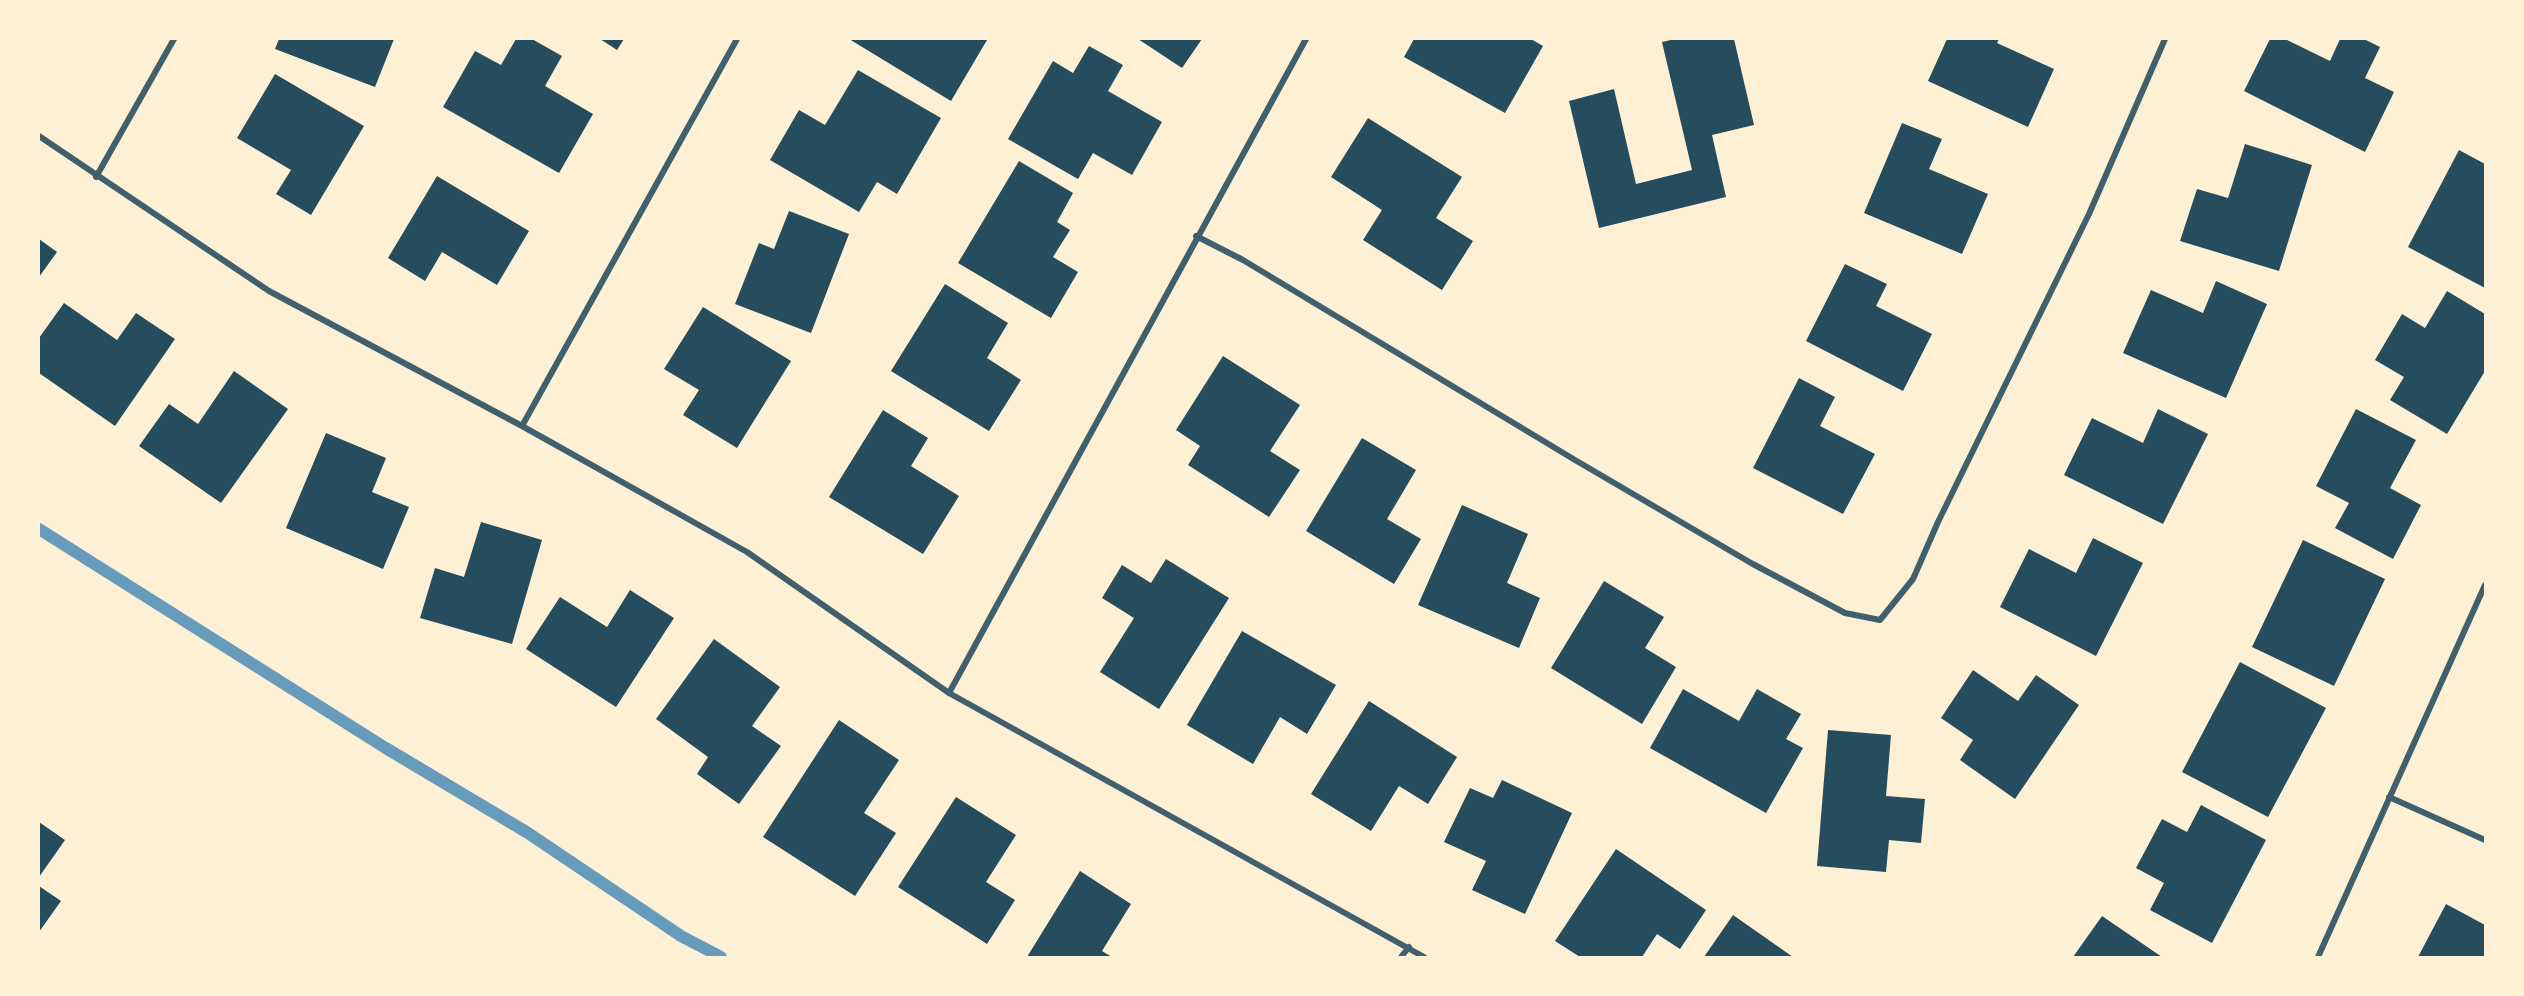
<!DOCTYPE html>
<style>
body{margin:0}
#map{position:relative;width:2524px;height:996px;overflow:hidden;background:#fdf0d5;font-family:Roboto,sans-serif}
canvas{display:block}
.frame{position:absolute;inset:0;border:40px solid #fdf0d5;pointer-events:none}
</style>
<div id="map">
<canvas width="2524" height="996"></canvas>
<div class="frame"></div>
</div>
<script>
const context = document.querySelector('canvas').getContext('2d');
context.lineJoin = 'round';
const poly = rows => new Path2D(rows.map(r => 'M' + r).join(''));
function strokePath(path, color, width, dash) { context.strokeStyle = color; context.lineWidth = width; context.lineCap = dash ? 'butt' : 'round'; context.setLineDash(dash || []); context.stroke(path); }
function paint(path, color) { context.fillStyle = color; context.fill(path, 'evenodd'); }
strokePath(poly([
 [39,529,384,747,528,833,681,936,721,957]
]), '#669bbc', 12);
paint(poly([
 [279,39,394,39,375,87,275,49],
 [516,39,532,39,562,56,545,86,593,114,559,173,443,107,475,51,501,65],
 [600,39,624,39,617,50],
 [849,39,986,39,987,40,951,101],
 [1138,39,1202,39,1182,68],
 [1414,39,1531,39,1543,46,1505,113,1404,57],
 [1675,39,1734,39,1754,125,1712,135,1726,197,1599,228,1569,101,1614,89,1636,184,1692,170,1662,42],
 [1947,39,1999,39,1997,43,2054,69,2028,127,1928,81],
 [2270,39,2285,39,2330,61,2340,39,2364,39,2380,47,2365,78,2394,92,2365,152,2244,91],
 [1089,46,1123,65,1108,91,1162,122,1132,175,1093,153,1078,179,1008,139,1053,61,1073,73],
 [858,70,941,118,897,194,877,182,859,212,770,160,799,110,825,125],
 [275,74,364,126,311,215,276,194,291,170,237,138],
 [1368,118,1462,177,1436,218,1473,241,1442,290,1363,240,1382,210,1331,177],
 [1902,123,1942,139,1929,169,1988,194,1962,254,1864,213],
 [2245,144,2312,165,2279,271,2180,241,2197,189,2228,198],
 [2459,150,2485,164,2485,288,2408,247],
 [1019,161,1073,193,1057,222,1070,230,1053,257,1078,272,1051,318,958,263],
 [437,176,529,231,497,285,442,252,425,281,388,258],
 [789,211,849,234,811,333,735,304,759,243,774,249],
 [39,239,57,252,39,277],
 [1845,264,1887,284,1876,306,1932,334,1903,391,1806,341],
 [2216,281,2267,304,2226,398,2123,353,2151,290,2203,313],
 [945,284,1008,323,987,358,1021,380,989,431,891,371],
 [2447,291,2485,314,2485,371,2447,434,2390,400,2404,377,2375,360,2402,314,2425,328],
 [64,303,117,340,136,313,175,339,115,426,39,373,39,338],
 [703,307,791,361,737,448,683,415,699,390,664,369],
 [1223,356,1300,405,1270,451,1300,470,1269,517,1188,465,1200,446,1176,430],
 [234,371,288,409,221,503,139,446,169,404,198,424],
 [1799,378,1835,397,1820,426,1875,454,1843,514,1753,468],
 [2158,409,2208,434,2163,524,2064,475,2092,418,2143,443],
 [2356,409,2416,440,2390,488,2421,505,2393,559,2335,528,2349,503,2316,486],
 [883,410,928,438,911,466,959,496,923,554,829,497],
 [326,433,386,458,372,492,409,507,383,569,286,528],
 [1362,438,1416,470,1387,519,1421,539,1394,584,1306,531],
 [1462,505,1528,534,1507,583,1540,598,1519,648,1418,605],
 [481,522,542,540,512,644,420,618,435,568,464,577],
 [2093,538,2143,563,2096,656,2000,607,2029,549,2076,573],
 [2303,540,2385,579,2334,686,2252,647],
 [1166,559,1229,598,1159,709,1100,672,1134,618,1102,598,1122,565,1151,583],
 [1604,581,1664,617,1645,648,1676,667,1642,724,1551,668],
 [630,590,674,618,616,707,526,649,560,597,607,627],
 [1242,631,1336,685,1307,734,1280,717,1253,764,1187,725],
 [714,639,780,687,752,726,781,746,739,804,697,774,708,757,656,719],
 [2240,662,2326,708,2268,817,2182,772],
 [1973,670,2018,701,2036,675,2079,705,2015,799,1960,760,1973,740,1941,718],
 [1683,689,1739,721,1757,689,1801,714,1786,739,1803,748,1766,813,1650,748],
 [1369,701,1457,757,1428,804,1399,786,1371,831,1311,794],
 [839,720,899,760,864,813,896,833,855,896,763,837],
 [1828,730,1891,735,1886,796,1925,799,1921,843,1889,840,1886,872,1817,866],
 [1502,780,1572,813,1525,914,1472,890,1486,861,1444,842,1470,788,1493,798],
 [956,797,1016,835,986,882,1015,900,987,944,898,887],
 [2201,805,2266,840,2212,943,2150,910,2164,883,2136,868,2162,819,2187,832],
 [39,822,65,840,39,877],
 [1616,849,1706,910,1680,949,1657,934,1642,957,1580,957,1555,941],
 [1080,871,1131,904,1102,951,1112,957,1027,957],
 [39,886,61,901,39,932],
 [2446,904,2485,925,2485,957,2418,957],
 [1733,915,1793,957,1704,957],
 [2102,916,2162,957,2073,957]
]), '#264d5e');
strokePath(poly([
 [39,136,269,291,522,426,747,552,949,693,1424,957],
 [96,177,174,39],
 [1196,236,1243,260,1575,460,1751,563,1845,613,1880,620,1913,579,1938,522,2089,214,2165,39],
 [522,426,737,39],
 [949,693,1306,39],
 [2389,797,2485,840],
 [1401,957,1409,947],
 [2318,957,2485,585]
]), '#3f606c', 6);
</script>
